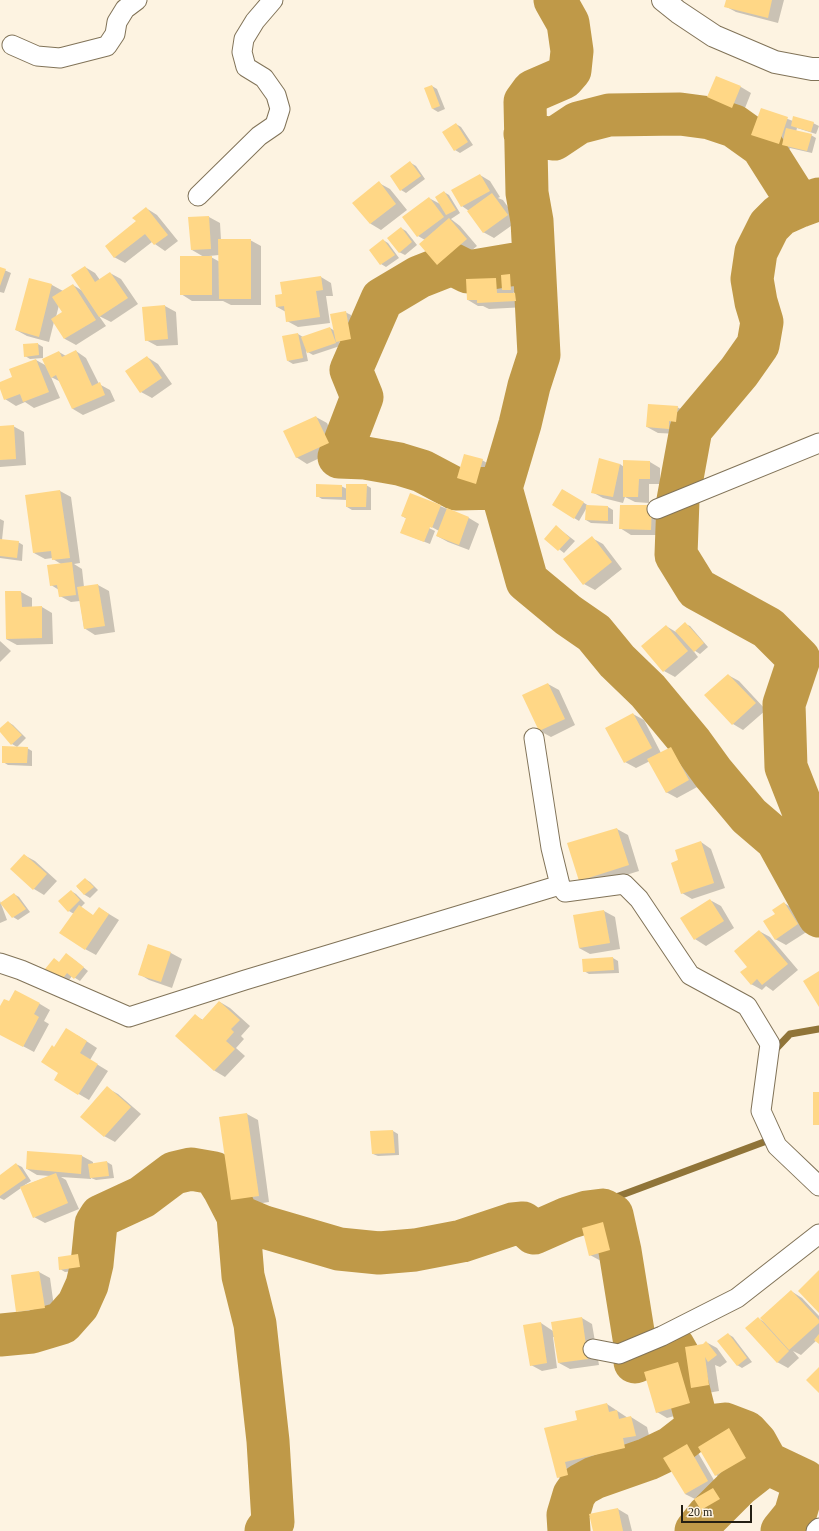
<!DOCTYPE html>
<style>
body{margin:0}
#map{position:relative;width:819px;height:1531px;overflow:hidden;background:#fdf3e1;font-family:"Times New Roman",serif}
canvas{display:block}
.scale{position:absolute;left:681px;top:1505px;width:71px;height:18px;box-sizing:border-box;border:2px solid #241f13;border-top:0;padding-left:5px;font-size:12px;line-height:14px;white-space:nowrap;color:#241f13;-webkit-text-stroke:3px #fdf3e1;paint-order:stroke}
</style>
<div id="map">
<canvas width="819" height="1531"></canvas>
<div class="scale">20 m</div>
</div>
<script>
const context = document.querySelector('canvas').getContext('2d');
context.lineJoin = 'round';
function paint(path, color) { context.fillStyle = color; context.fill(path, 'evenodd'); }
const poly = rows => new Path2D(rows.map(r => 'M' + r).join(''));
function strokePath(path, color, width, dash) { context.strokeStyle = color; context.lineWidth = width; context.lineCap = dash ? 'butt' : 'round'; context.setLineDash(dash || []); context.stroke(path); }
paint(poly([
 [727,0,784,0,778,23,736,12,725,6],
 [717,77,741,87,751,93,743,113,719,103,709,97],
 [432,86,437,89,445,109,438,112,433,109],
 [761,109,793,121,813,123,819,126,816,134,797,128,796,132,811,135,816,138,812,153,790,148,790,149,763,140,753,134],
 [456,124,461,127,473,145,460,153,455,150],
 [411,163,416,166,425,179,406,193,401,190],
 [480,175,490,181,500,197,498,198,503,200,518,221,494,238,483,232,469,211,462,206,453,190],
 [379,183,390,189,407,210,381,230,371,224,354,203],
 [444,192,449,195,460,213,451,219,460,226,477,246,448,270,438,264,425,240,418,236,429,198,440,204],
 [146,208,157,215,178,241,165,251,152,242,125,263,114,257],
 [209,217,220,223,221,240,250,240,261,246,261,305,231,305,223,301,192,301,181,294,204,257,192,250,189,218],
 [219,255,220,262,209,256],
 [401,228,406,231,417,245,405,255,399,252],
 [383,240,388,243,399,258,386,267,381,264,370,250],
 [85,267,95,273,100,280,110,273,121,279,138,304,111,322,99,316,106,326,76,345,65,339,54,322,49,342,27,336,16,330,30,279,52,285,63,291,73,285,83,291],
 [59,305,64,313,56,317],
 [0,268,11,273,4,293,0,292],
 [510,275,515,278,516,292,513,292,526,300,526,307,489,309,483,306,478,306,468,300,496,279,503,283],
 [321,277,331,283,333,296,326,296,330,323,298,327,287,321,286,312,277,307,283,295],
 [165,306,176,312,178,345,157,346,146,340],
 [345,312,351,315,356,341,342,344,339,342,340,346,313,355,306,351,308,361,293,364,288,361,298,334,303,337,330,328,335,331],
 [38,344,43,347,43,358,30,359,25,356],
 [76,351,86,358,99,384,110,390,115,401,83,415,73,409,61,382,51,377,60,398,34,408,25,402,16,406,5,399,0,387,0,383,13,378,36,360,47,366,59,352,66,356],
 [147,357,158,364,172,384,152,398,141,392],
 [677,407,688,413,687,427,680,426,680,434,658,433,647,427],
 [316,417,327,423,339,449,307,464,296,457],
 [13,426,24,432,26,465,0,467,0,427],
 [482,460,487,463,481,486,464,481,459,478],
 [650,462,660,468,660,484,649,484,649,503,635,502,625,497,623,503,603,498,592,492,620,464,624,467],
 [366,485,371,488,371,510,352,510,347,507,347,500,322,499,317,496,341,486,347,489],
 [563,490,589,506,608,507,613,510,613,524,591,523,586,520,586,509,579,521,553,505],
 [60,491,71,497,80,563,74,564,82,569,84,587,98,585,109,591,115,632,95,635,84,628,80,601,71,602,60,596,59,590,51,585,61,564,53,559,53,558,45,559,34,553],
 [440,506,469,518,479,524,469,550,448,542,437,536,439,531,428,525,427,527,435,531,430,544,407,535,407,519,402,516],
 [652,506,662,513,662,535,631,535,620,528],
 [0,519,4,521,2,540,18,542,23,545,22,561,0,558],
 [557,527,575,541,564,553,546,539],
 [592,538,603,544,622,569,595,590,584,584],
 [6,592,21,592,32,598,32,607,42,607,52,613,53,644,17,645,6,639],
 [685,624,690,626,708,647,700,654,692,649,698,657,675,677,664,671,666,626,676,632],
 [0,641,11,651,0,662],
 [728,675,739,681,766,710,743,730,733,724],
 [548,684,559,690,575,725,551,737,540,731,524,695],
 [633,714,644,720,661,753,671,748,681,754,699,786,677,798,666,792,650,761,636,768,625,762],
 [8,722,13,725,26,738,17,747,12,744,0,731],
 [27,748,32,751,32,766,8,765,3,762],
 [617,829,628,835,639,871,591,886,580,880],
 [701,842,711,849,725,888,692,899,682,893,680,861],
 [24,855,35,861,57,881,44,895,34,889],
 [85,879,90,882,98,890,90,898,85,895,77,887],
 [71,891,76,894,85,903,80,908,94,916,99,908,119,920,96,955,85,949,74,914,69,911],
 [14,894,19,897,30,912,18,920,13,917,2,903],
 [710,900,721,906,734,928,706,946,695,939,682,919],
 [0,901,7,920,0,923],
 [784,903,794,909,808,931,786,945,775,939,776,914],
 [604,911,615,917,620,949,590,954,579,948],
 [759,931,770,937,798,970,773,991,766,986,762,990,751,984,749,967],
 [148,945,171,953,182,959,172,988,149,980,139,974],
 [72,958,88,971,80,981,72,976,67,983,62,980,60,963],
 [613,958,618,961,619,973,589,974,584,971],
 [220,1002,230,1008,250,1026,241,1036,244,1039,236,1048,245,1056,225,1077,215,1071,177,1036,196,1016,203,1020],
 [9,1003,40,1004,50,1010,44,1021,49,1024,34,1052,0,1034,0,1008],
 [77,1035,97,1048,90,1060,108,1071,89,1100,55,1080,60,1073,55,1048],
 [107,1088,118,1094,141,1114,115,1142,104,1136],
 [247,1114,258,1120,269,1202,243,1206,232,1199,221,1117],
 [393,1131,398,1134,399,1155,378,1156,373,1154,371,1132],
 [28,1152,82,1156,93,1162,93,1164,107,1162,112,1165,114,1178,96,1180,91,1178,91,1179,61,1177,66,1180,79,1209,45,1223,34,1217,21,1188,4,1200,0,1198,0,1176,16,1164,22,1167,31,1181,23,1186,50,1176,37,1175,27,1169],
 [603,1223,614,1229,621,1256,601,1261,590,1255],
 [78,1255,83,1258,84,1270,65,1272,60,1269],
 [39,1272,50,1278,55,1314,28,1318,17,1311],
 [791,1291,802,1298,819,1316,819,1343,817,1340,801,1355,793,1351,799,1358,788,1368,777,1362,758,1318,766,1323],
 [582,1318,592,1324,599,1365,570,1369,559,1363,555,1337,553,1337,557,1368,542,1371,531,1365,541,1323,553,1331],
 [728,1334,733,1337,752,1362,742,1368,737,1365],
 [706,1342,717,1348,727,1362,720,1367,715,1365,719,1391,702,1394,694,1389,700,1409,667,1418,657,1412,677,1363,689,1370,703,1345],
 [607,1404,628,1418,631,1417,647,1427,651,1444,638,1447,641,1457,581,1471,584,1484,574,1486,558,1477,579,1421],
 [729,1429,740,1435,756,1464,726,1481,716,1475],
 [687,1445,697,1451,718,1487,714,1489,718,1492,725,1502,706,1513,701,1510,695,1499,685,1494],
 [618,1509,628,1515,632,1531,594,1531]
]), '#0003');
strokePath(poly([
 [773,1052,790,1034,819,1029],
 [587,1212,619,1196,772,1139]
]), '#907438', 7);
strokePath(poly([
 [555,0,568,23,572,51,570,70,563,78,533,91,525,102,527,193,532,221,539,355,529,386,520,424,501,488,527,581,568,615,594,633,617,661,648,691,692,744,713,773,749,816,777,840,819,916],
 [525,134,554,139,578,123,609,115,680,114,710,118,734,126,762,146,800,206],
 [819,199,800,206,780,215,769,226,756,252,752,279,756,302,762,322,758,345,739,372,691,429,678,500,676,555,697,589,768,628,799,659,784,704,786,767,819,851],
 [501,488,456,489,422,471,399,464,365,458,339,457,362,397,351,370,382,299,419,277,452,264,468,272,533,261],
 [238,1216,264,1227,339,1249,379,1253,415,1250,462,1241,513,1224,523,1223,534,1233,568,1218,587,1212,603,1210,612,1215,620,1251,635,1344,635,1362,673,1346,681,1360,698,1427],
 [0,1335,32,1332,62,1323,78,1305,87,1285,92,1264,96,1224,101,1216,142,1197,174,1173,191,1169,214,1173,224,1189,238,1216,243,1276,255,1324,268,1441,273,1522,266,1531],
 [569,1531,568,1515,574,1495,581,1485,594,1478,648,1459,671,1448,698,1427,725,1424,746,1432,756,1443,767,1463,805,1481,795,1515,782,1531],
 [696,1531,708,1516,739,1485,767,1463]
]), '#bf9948', 43);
paint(poly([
 [726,0,772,0,768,18,724,7],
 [716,76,741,86,732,108,707,97],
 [432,85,440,106,432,109,424,88],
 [761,108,788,117,779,144,751,135],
 [793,116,814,122,811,132,791,126],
 [456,123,468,142,454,151,442,132],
 [786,128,812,134,807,151,782,145],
 [410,161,421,176,400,191,390,176],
 [480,174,490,191,461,207,451,190],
 [379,181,396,204,370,224,352,203],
 [444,191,456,210,446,215,435,197],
 [492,193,508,215,483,233,467,211],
 [429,197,444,217,417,237,402,217],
 [146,207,168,235,154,245,145,234,114,258,105,246,136,221,132,218],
 [209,216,211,249,191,250,188,217],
 [449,218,467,239,437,265,419,244],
 [401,227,412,242,399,253,387,238],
 [218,239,251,239,251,299,219,299],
 [383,239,395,255,380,265,369,250],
 [180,256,212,256,212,295,180,295],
 [85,266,95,282,110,272,128,298,99,317,71,275],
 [0,267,6,269,0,286],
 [510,274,511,290,502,290,501,275],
 [321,276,323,290,316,291,320,317,286,322,284,306,276,307,275,295,282,294,280,282],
 [29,278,52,284,39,337,15,330],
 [496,278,497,293,515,293,516,301,477,303,477,300,467,300,466,279],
 [73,284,96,320,64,339,51,319,62,312,52,297],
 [165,305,168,339,145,341,142,307],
 [346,311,351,339,336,342,330,314],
 [330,327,336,343,307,353,301,337],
 [298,333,303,358,287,361,282,336],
 [38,343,39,355,24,357,23,344],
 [76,350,92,386,100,382,105,395,72,409,56,375,51,378,42,359,59,351,62,357],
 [147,356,162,378,140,393,125,371],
 [36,359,49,392,23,402,20,394,4,400,0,389,0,382,12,377,9,369],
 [648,404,678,406,676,422,669,421,669,429,646,427],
 [316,416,329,443,296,458,283,431],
 [14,425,16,459,0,460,0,426],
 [464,454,483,459,476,484,457,478],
 [599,458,620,464,613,497,591,493],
 [623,460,650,461,650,479,639,479,638,497,623,497],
 [316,484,342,485,342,497,316,497],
 [346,484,367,484,366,507,346,507],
 [562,489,584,502,574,519,552,505],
 [60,490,70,558,52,560,51,551,33,553,25,495],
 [410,493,441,505,432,528,430,527,424,542,400,533,406,518,401,516],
 [586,505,608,506,608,521,585,520],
 [620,505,652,505,651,530,619,529],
 [447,508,469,517,459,545,436,536],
 [556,525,570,538,558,551,544,539],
 [592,536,612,562,583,585,563,559],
 [0,539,19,541,17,558,0,556],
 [72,562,76,595,59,597,57,585,50,586,47,565],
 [98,584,105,626,84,629,77,587],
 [5,591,21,591,22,607,42,606,42,638,6,639],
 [685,622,704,643,694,652,675,631],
 [666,625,688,651,663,672,641,646],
 [728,674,756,703,732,725,704,695],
 [548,683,565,719,539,731,522,695],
 [633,713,652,748,624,763,605,728],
 [8,721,22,735,11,745,0,732,0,728],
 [2,746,28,747,27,763,2,763],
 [671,747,689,780,666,793,647,759],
 [617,828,629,865,579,881,567,843],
 [701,841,714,883,681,894,671,863,678,860,675,850],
 [24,854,47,874,33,890,10,869],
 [85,878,94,887,84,895,76,886],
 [71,890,80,900,68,912,58,901],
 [14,893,26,909,12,918,0,903],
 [710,899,724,921,694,940,680,918],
 [784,902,798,924,775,940,763,921,775,914,772,910],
 [79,905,93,915,99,907,109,914,85,950,59,933],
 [604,910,610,943,579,948,573,915],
 [759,930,788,964,762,985,757,979,751,985,740,972,747,967,734,951],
 [148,944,171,952,161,982,138,975],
 [66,953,84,967,74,979,67,973,61,981,45,969,54,958,59,962],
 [613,957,614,970,583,972,582,959],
 [819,971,819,1007,803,981],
 [15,990,40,1003,34,1014,39,1017,23,1047,0,1035,0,1006,4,999,9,1001],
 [219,1001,240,1020,231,1029,234,1032,226,1041,235,1049,214,1071,175,1036,195,1014,202,1020],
 [66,1028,87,1041,80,1053,98,1064,78,1095,54,1080,58,1073,41,1062,52,1045,54,1047],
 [107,1086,131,1107,104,1137,80,1117],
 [813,1092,819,1092,819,1125,813,1125],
 [247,1113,259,1196,231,1200,219,1117],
 [393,1130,395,1153,372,1154,370,1131],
 [27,1151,82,1155,81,1174,26,1169],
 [107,1161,109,1176,90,1178,88,1164],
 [16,1163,26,1178,0,1196,0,1175],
 [56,1173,68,1203,33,1218,20,1187],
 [603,1222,610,1250,589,1256,582,1228],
 [78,1254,80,1267,59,1270,58,1257],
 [819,1270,819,1313,798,1291],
 [39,1271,45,1308,16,1312,11,1275],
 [791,1290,819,1320,819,1323,789,1350,760,1318],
 [582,1317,588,1359,558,1363,551,1322],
 [758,1317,789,1351,777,1363,745,1328],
 [541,1322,547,1363,530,1366,523,1325],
 [728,1333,747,1358,737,1366,717,1341],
 [819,1334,819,1344,814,1340],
 [706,1341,717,1355,708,1362,705,1357,709,1385,691,1388,685,1347,703,1344],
 [678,1362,690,1403,656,1413,644,1372],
 [819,1367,819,1393,806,1380],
 [607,1403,609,1412,617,1410,619,1419,631,1416,636,1436,623,1438,625,1448,565,1462,568,1475,557,1478,544,1428,577,1420,575,1411],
 [729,1428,746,1458,715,1476,698,1447],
 [687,1444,708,1481,685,1494,663,1458],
 [713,1488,720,1499,701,1510,694,1499],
 [618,1508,623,1531,593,1531,589,1514]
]), '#ffd786');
const street = poly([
 [12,45,37,56,60,58,107,46,115,34,117,22,125,9,137,0],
 [198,196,259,136,275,125,280,109,276,95,264,78,246,67,242,52,244,39,255,21,273,0],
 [657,509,819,443],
 [534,738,551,848,560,885],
 [0,963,21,970,129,1017,245,980,560,885,565,892,624,884,639,899,690,975,747,1006,770,1044,761,1111,777,1146,819,1186],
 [593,1349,619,1354,662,1336,737,1298,819,1234],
 [816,1531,819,1528]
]);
const secondary = poly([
 [663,0,678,12,714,36,775,62,812,69,819,69]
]);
strokePath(street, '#817358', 21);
strokePath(secondary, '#817358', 24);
strokePath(street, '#fff', 19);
strokePath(secondary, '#fff', 22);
</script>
